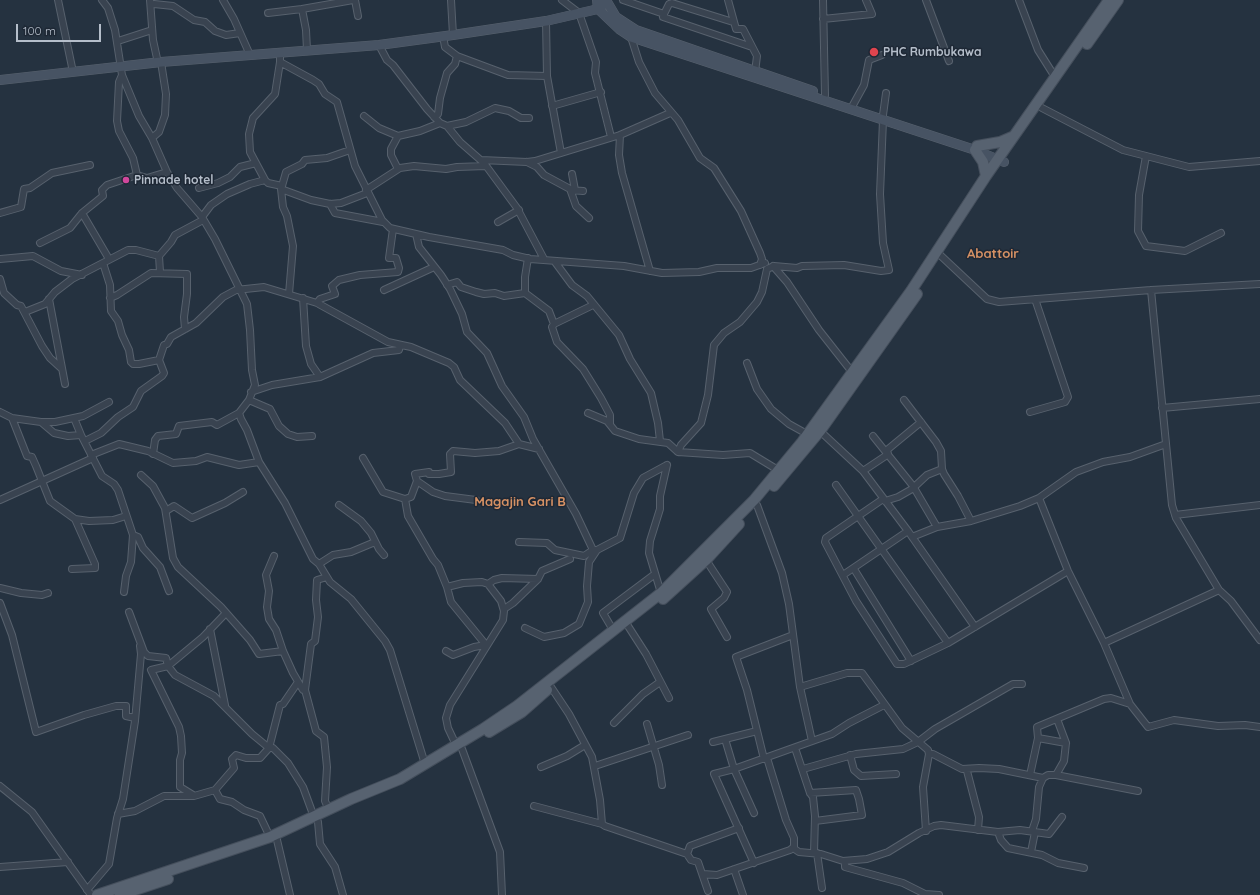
<!DOCTYPE html>
<style>
body{margin:0}
#map{position:relative;width:1260px;height:895px;overflow:hidden;background:#253240;font-family:Quicksand,sans-serif}
canvas{display:block}
.scale{position:absolute;left:16px;top:24px;width:85px;height:18px;box-sizing:border-box;border:2px solid #b5beca;border-top:0;padding-left:5px;font-size:12px;line-height:14px;white-space:nowrap;color:#b5beca;-webkit-text-stroke:3px #1e2835;paint-order:stroke}
</style>
<div id="map">
<canvas width="1260" height="895"></canvas>
<div class="scale">100 m</div>
</div>
<script>
const context = document.querySelector('canvas').getContext('2d');
context.lineJoin = 'round';
const poly = rows => new Path2D(rows.map(r => 'M' + r).join(''));
function strokePath(path, color, width, dash) { context.strokeStyle = color; context.lineWidth = width; context.lineCap = dash ? 'butt' : 'round'; context.setLineDash(dash || []); context.stroke(path); }
function write(font, color, halo, rows, align = 'center') {
  context.font = font + ' Quicksand,sans-serif'; context.lineWidth = 3; context.setLineDash([]); context.textBaseline = 'middle'; context.strokeStyle = halo; context.fillStyle = color; for (const [text, x, y, turn = 0] of rows) {
    context.save(); context.translate(x, y); context.rotate((+turn || 0) * Math.PI / 180); context.textAlign = isNaN(turn) ? turn : align; if (halo) context.strokeText(text, 0, 0); context.fillText(text, 0, 0); context.restore();
  }
}
const street = poly([
 [58,0,73,72],
 [102,0,108,8,115,30,122,75,139,116,152,138,167,172,177,188,202,217,215,239,247,304,250,330,252,370,255,385,249,400,239,413,241,419,247,430,259,462,285,503,313,559,319,564,330,582,351,599,385,641,390,650,425,764],
 [150,0,153,40,158,63],
 [223,0,234,19,250,55],
 [355,0,358,16],
 [451,0,453,35],
 [562,0,579,13,596,62,595,73,611,137],
 [623,0,664,14,663,17,752,47],
 [728,0,736,29,743,29,757,56,755,72],
 [823,0,825,95],
 [926,0,949,61],
 [1019,0,1038,50,1055,77],
 [151,5,154,4,173,6,194,20,205,22,215,31,226,35,240,33],
 [302,9,306,30,307,50],
 [268,13,302,9,353,0],
 [664,14,669,4,672,3,733,22],
 [823,19,872,14,866,0],
 [546,21,547,76,561,153],
 [443,36,445,47,457,56,508,75,547,76],
 [631,37,639,62,655,93,678,120,700,158,714,168,741,211,760,253,762,259,760,265],
 [118,41,152,30],
 [379,45,387,60,393,65,427,109,440,123,447,126,460,142,484,163,517,208,544,259],
 [278,53,280,56,280,62,313,80,319,84,325,94,337,102,355,166,382,220,390,228,429,237,503,250,513,255,530,259,624,266,662,273,699,272,717,268,751,268,765,263],
 [280,62,275,94,253,118,249,134,250,152,265,180,268,183,282,186,281,189,311,200,330,204,341,203,367,193],
 [122,75,119,82,117,121,119,131,133,158,137,175],
 [853,105,864,85,869,60,882,55],
 [552,106,601,92],
 [1042,108,1123,150,1189,167,1260,161],
 [883,115,886,93],
 [364,116,379,128,398,136],
 [434,117,438,114,440,98,447,73,455,64,457,56],
 [447,126,466,122,495,108,509,111,521,118,529,118],
 [620,135,619,155,622,173,650,271],
 [152,138,159,132,165,115,166,94,161,62],
 [1146,156,1139,195,1138,231,1146,246,1185,251,1221,233],
 [481,160,527,162,535,161,620,135,670,113],
 [527,162,537,167,544,175,570,189,576,206,589,218],
 [398,169,391,155,391,149,398,136,420,131,440,123],
 [572,174,575,190],
 [282,186,286,172,302,164,305,160,327,158,350,150],
 [199,188,218,183,230,177,240,167,256,163],
 [281,189,283,207,287,216,293,246,289,294],
 [366,190,400,168,414,166,446,169,457,167,486,166],
 [571,190,583,191],
 [330,204,335,213,383,222],
 [0,213,21,207,24,189,30,188,52,173,90,165],
 [82,213,109,259],
 [202,217,211,205,227,194,250,184,265,180],
 [498,222,519,210],
 [416,234,419,247,441,275,450,289,462,314,467,332,487,353,502,386,524,417,533,439,576,514,593,550],
 [40,243,70,228,82,213,103,196,102,190,107,185,137,175,147,178,167,172],
 [939,254,987,299,999,302,1151,290,1260,284],
 [0,259,33,256,61,271,82,275],
 [555,262,572,285,587,296,619,335,630,359,651,393,658,423,660,441],
 [103,263,110,285,111,311,118,321,122,335,129,350,131,362,133,364,139,364,159,360],
 [773,266,787,282,819,330,852,372],
 [160,272,159,256,171,242,175,235,203,220],
 [0,279,4,293,17,305,21,306,42,346,50,358,61,368],
 [447,285,457,282,461,287,476,292,484,294,495,293,504,296,525,293,549,311,554,324],
 [384,290,434,267],
 [1151,290,1172,505,1176,518,1219,590,1231,601,1260,640],
 [525,293,525,277,528,258],
 [110,298,117,295,151,273,187,274,187,294,184,317,185,329],
 [303,298,306,346,311,364,320,377],
 [49,299,65,384],
 [317,303,320,299,335,294,332,286,339,280,360,275,398,272,399,268,396,258,389,258,393,229],
 [593,305,554,324,552,327,557,342,583,369,601,398,610,415,610,424],
 [25,312,45,304,55,292,72,279,128,250,136,250,159,256],
 [747,363,757,389,771,409,789,424,807,434],
 [251,392,272,385,320,377,373,353,399,350,400,345],
 [249,400,270,409,279,426,288,434,297,437,312,436],
 [904,400,936,442,941,451,942,469,944,474,958,496,971,521],
 [1162,408,1260,399],
 [0,412,12,418,27,456,32,457,36,466,50,501,75,519,95,564,95,568,72,569],
 [1030,412,1065,402,1068,397,1035,299],
 [588,413,607,421,615,431,639,439,668,443,678,452,723,455,750,453,778,470],
 [12,418,41,422,54,433,68,436,81,435,102,476,114,484,118,490,133,535,131,562,126,576,124,592],
 [74,418,81,435],
 [41,422,55,422,83,416,109,402],
 [820,431,863,471,908,531,975,627],
 [873,436,913,486,937,527],
 [85,441,101,433,118,417,133,407,141,391,162,376,164,373,159,360,164,345,167,344,171,337,196,323,223,297,236,290,264,287,317,303,388,342,411,347,449,363,454,367,460,380,505,423,519,444],
 [678,452,681,445,701,423,708,395,714,345,724,333,740,322,757,302,762,292,767,269,774,266,797,268,802,266,844,265,881,271,889,270,883,243,880,194,883,120],
 [153,454,155,440,158,436,176,434,179,426,212,422,217,425,239,413],
 [91,455,119,444,148,451,173,463,196,461,207,457,239,465,259,462],
 [363,458,383,492,405,499,408,516,433,559,438,565,447,587,451,602,486,645],
 [863,471,884,457,888,454,887,450,921,422],
 [141,475,153,486,165,508,173,558,178,567,221,607,250,640,259,654,283,651],
 [417,481,415,474,429,472,429,474,439,474,451,472,450,454,453,451,475,453,499,451,519,444,539,449],
 [836,485,948,643],
 [1039,498,1068,571,1104,643,1130,704,1148,727,1174,720,1218,726,1245,725,1260,727],
 [405,499,411,497,417,481,433,492,445,496,476,500],
 [883,499,826,538,825,542,856,601,897,664,904,664,948,643,1068,571],
 [0,500,93,458],
 [885,501,898,497,912,489,927,475,942,469],
 [339,505,361,521,371,533,379,549,384,555],
 [757,505,782,573,789,604,800,687,812,741],
 [166,511,174,506,192,518,225,503,243,492],
 [1175,515,1260,505],
 [75,519,89,521,113,520,126,516],
 [133,535,138,537,143,548,160,567,169,591],
 [912,537,937,527,971,521,1020,506,1039,498,1076,472,1103,462,1130,457,1166,444],
 [519,542,547,543,555,550,584,556,593,550,596,550],
 [274,556,266,575,269,591,267,607,269,619,276,630,283,651,293,673,303,690,305,690],
 [706,560,727,592,724,598,711,609,727,637],
 [319,564,333,555,351,552,375,542],
 [854,569,911,661],
 [843,575,908,531],
 [327,577,317,580,316,600,318,617,315,641,311,644,305,690,316,731,324,737,327,767,325,801,329,810],
 [488,584,494,580,502,578,538,579],
 [447,587,463,583,482,582,488,584,501,601,504,611,503,620,450,705,446,718,448,728,456,745],
 [0,588,21,593,42,595,48,593],
 [661,593,649,553,650,541,660,509,660,496,667,465],
 [0,603,12,635,36,732,84,715,116,706,126,706,126,716,135,718],
 [504,609,513,603,538,579,542,571,570,559],
 [129,612,144,652,148,656,166,658,168,666,175,675,214,696,252,734,269,748,273,748,288,763,303,787,314,817],
 [628,626,646,654,669,698],
 [525,628,544,637,564,633,579,624,588,602,587,586,589,562,597,550,620,538,634,493,643,478,667,465],
 [210,629,225,705],
 [613,630,603,613,655,574],
 [1104,643,1219,590],
 [446,651,453,655,474,647,486,645],
 [551,687,569,714,592,757,600,800,602,824,605,826,687,854,691,860,698,862,708,891],
 [800,687,847,673,862,673,902,728,928,750,929,754,923,787,926,831],
 [1130,704,1111,698,1104,699,1037,727,1038,738,1066,743,1064,761,1056,775,1138,791],
 [1057,719,1066,743],
 [614,723,643,694,660,682],
 [647,724,659,765,662,785],
 [725,739,734,769,832,734,849,723,884,705],
 [713,742,757,731],
 [795,748,810,793,813,797,815,816,814,853],
 [462,749,500,852,502,895],
 [929,754,933,754,962,769,979,768,999,769,1043,778,1048,775,1056,775],
 [850,755,854,770,861,776,896,774],
 [764,759,747,690,736,657,793,635],
 [595,766,688,735],
 [541,767,567,756,585,745],
 [803,769,856,754,903,749,918,742,935,729,1013,684,1022,684],
 [968,769,967,771,979,817,978,830],
 [1030,775,1038,738],
 [0,786,32,812,91,895],
 [215,790,220,799,232,802,244,810,260,816,270,837],
 [810,793,856,790,859,799,862,815,815,821],
 [193,795,180,787,180,760,182,753,181,736,179,727,151,670,168,666,203,637,225,614],
 [534,806,602,824],
 [754,813,734,769,714,774,754,863],
 [118,814,135,811,164,796,194,796,215,790,234,768,232,759,236,755,246,758,260,758,269,748,280,705,283,704,298,682],
 [318,822,320,844,335,867,343,895],
 [1032,831,1036,819,1039,787,1043,778],
 [998,832,1020,830,1049,834,1062,817],
 [277,840,290,895],
 [793,848,799,852,821,854,843,861,867,859,888,852,919,833,934,826,941,825,998,832,1001,840,1008,848,1042,855,1058,863,1084,868],
 [1031,852,1035,832],
 [817,853,822,888],
 [687,854,690,846,739,828],
 [845,861,845,867,903,883,925,894,939,895],
 [0,867,68,862],
 [734,869,743,895],
 [703,874,717,875,790,850,794,847,794,838,786,820,767,758],
 [87,890,109,864,117,818,123,799,135,721,141,654,140,646]
]);
const secondary = poly([
 [597,0,598,9,619,29,631,37,975,150,1004,162],
 [606,0,616,17,636,30,813,91],
 [0,80,161,62,379,45,453,35,546,21,598,9,606,2]
]);
const primary = poly([
 [1087,44,1118,0],
 [977,146,1000,142,1014,136],
 [975,150,983,162,986,176],
 [774,486,820,431,917,294],
 [663,599,706,560,739,524],
 [489,732,522,712,547,690],
 [97,895,270,837,351,799,400,779,483,729,517,706,661,593,754,500,802,442,911,291,986,176,1109,0],
 [120,895,168,879]
]);
strokePath(street, '#57616d', 8);
strokePath(secondary, '#57616d', 10);
strokePath(primary, '#454f5c', 12);
strokePath(street, '#394350', 6);
strokePath(secondary, '#475363', 9);
strokePath(primary, '#576270', 10);
for (const [x, y, r, color] of [
 [874,52,5,"#e0444e"],
 [126,180,4,"#d1479c"]
]) { const dot = new Path2D(); dot.arc(x, y, r, 0, 2 * Math.PI); context.fillStyle = color; context.fill(dot); strokePath(dot, '#1e2835', 1.5); }
write('bold 12px', '#b5beca', '#1e2835', [
 ["PHC Rumbukawa",883,52],
 ["Pinnade hotel",134,180]
], 'left');
write('bold 13px', '#d69164', '#1e2835', [
 ["Abattoir",993,254],
 ["Magajin Gari B",520,502]
]);
</script>
